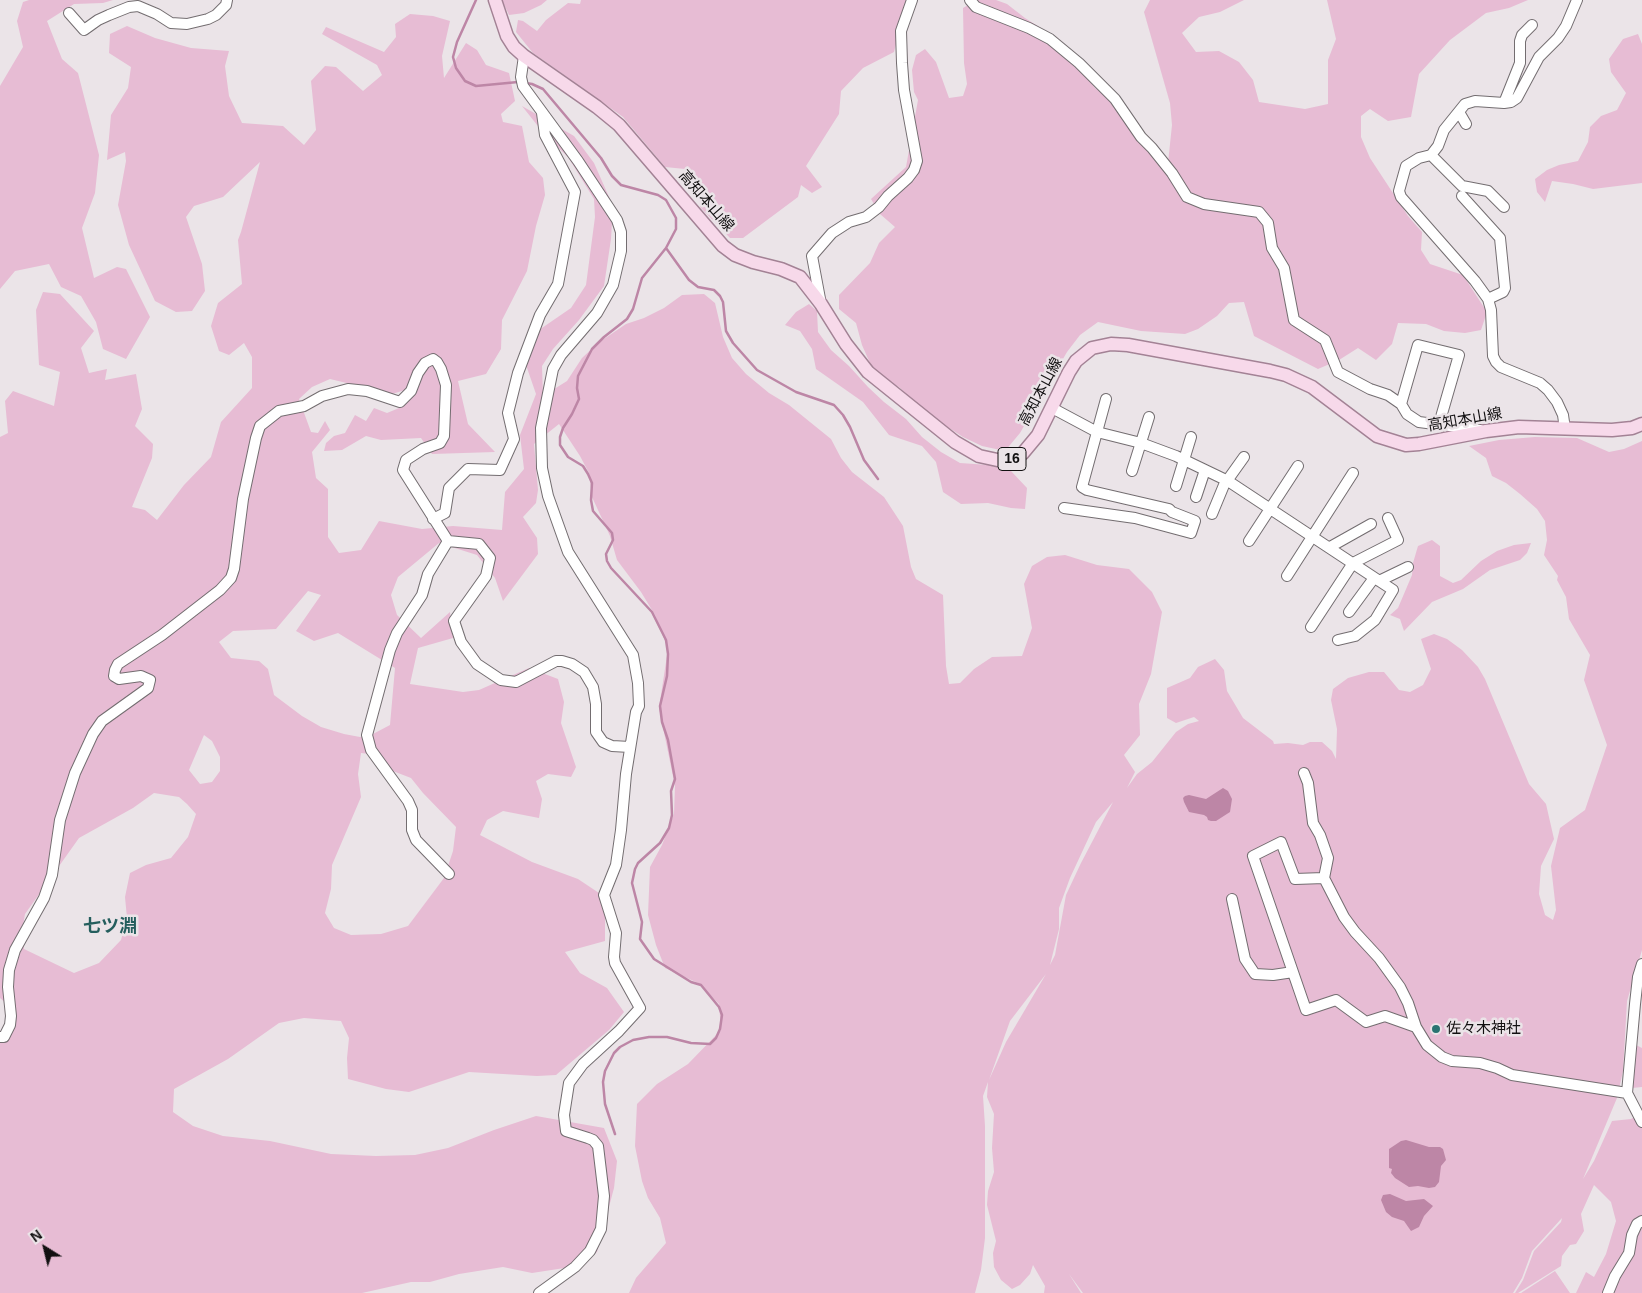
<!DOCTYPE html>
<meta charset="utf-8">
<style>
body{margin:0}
#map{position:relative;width:1642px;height:1293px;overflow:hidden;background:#ebe4e8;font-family:Helvetica,sans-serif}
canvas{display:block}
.north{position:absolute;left:20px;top:1223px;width:50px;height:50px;-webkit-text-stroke:4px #ebe4e8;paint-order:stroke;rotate:324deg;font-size:14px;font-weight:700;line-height:20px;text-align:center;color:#121011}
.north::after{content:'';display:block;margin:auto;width:18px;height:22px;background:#121011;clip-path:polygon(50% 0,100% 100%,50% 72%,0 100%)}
</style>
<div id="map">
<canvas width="1642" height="1293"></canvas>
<div class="north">N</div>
</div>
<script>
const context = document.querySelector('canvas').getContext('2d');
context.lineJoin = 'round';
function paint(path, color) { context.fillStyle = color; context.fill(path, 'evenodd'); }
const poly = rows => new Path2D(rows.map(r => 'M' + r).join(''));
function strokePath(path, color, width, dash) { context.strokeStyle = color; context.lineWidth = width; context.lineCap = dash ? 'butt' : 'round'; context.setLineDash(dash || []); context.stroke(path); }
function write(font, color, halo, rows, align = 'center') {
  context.font = font + ' Helvetica,"Noto Sans JP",sans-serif'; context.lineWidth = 5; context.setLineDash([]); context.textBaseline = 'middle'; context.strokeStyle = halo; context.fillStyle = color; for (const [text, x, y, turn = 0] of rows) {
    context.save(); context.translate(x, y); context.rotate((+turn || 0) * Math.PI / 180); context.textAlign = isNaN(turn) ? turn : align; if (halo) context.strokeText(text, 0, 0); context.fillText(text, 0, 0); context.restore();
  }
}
paint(poly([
 [29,0,113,0,103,3,74,4,47,21,62,59,78,73,99,155,95,193,82,228,94,278,117,267,126,269,150,317,126,359,103,349,96,322,81,296,61,287,49,264,15,271,0,289,0,86,23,47,17,21,23,2],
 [502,0,547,0,541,5,524,13,509,15],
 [581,0,907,0,894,52,863,68,841,91,839,114,806,166,822,187,812,193,801,185,798,197,743,238,730,238,700,207,700,189,685,169,665,167,623,117,533,53,516,32,518,20,523,21,537,31,546,20,568,3,580,4],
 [977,0,996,0,1007,4,1025,18,1044,30,1062,45,1095,88,1114,102,1168,163,1172,125,1170,103,1144,12,1150,0,1244,0,1220,12,1199,17,1182,33,1196,52,1219,51,1239,62,1253,80,1259,102,1305,109,1328,104,1328,60,1336,39,1327,0,1528,0,1509,8,1486,13,1450,40,1419,74,1411,117,1388,121,1370,109,1361,116,1361,137,1370,158,1408,216,1422,232,1421,250,1430,264,1463,275,1487,312,1481,330,1465,333,1444,331,1426,324,1398,323,1392,344,1376,360,1358,348,1339,360,1318,369,1254,336,1244,302,1229,303,1217,316,1198,329,1185,334,1141,331,1098,322,1080,335,1067,352,1020,433,1005,451,982,446,963,437,926,413,899,387,880,377,873,370,862,345,856,323,839,309,839,295,870,263,879,243,895,227,880,214,871,199,906,167,918,100,914,92,912,70,916,55,925,49,936,62,949,98,963,96,967,84,964,63,963,8],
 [410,14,433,16,450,21,442,56,444,78,466,43,477,50,486,65,509,73,515,101,501,114,503,122,522,126,529,162,543,178,545,195,536,226,527,271,502,320,501,349,486,374,458,381,468,424,495,452,432,454,421,438,381,440,366,436,342,450,324,451,326,443,334,436,345,433,355,415,366,421,374,408,387,413,404,406,407,401,405,390,392,394,330,379,312,387,299,399,311,432,318,433,325,421,330,430,312,452,316,478,328,489,328,537,339,553,361,550,379,521,422,529,453,526,502,530,505,492,524,469,520,435,536,394,526,365,539,330,571,308,586,285,595,217,594,199,568,157,545,135,522,106,574,136,594,163,613,206,611,239,604,286,579,320,553,349,542,366,543,396,567,381,582,358,598,343,626,324,644,318,664,308,682,295,704,294,715,303,723,337,732,358,746,374,769,393,789,405,831,439,841,458,852,472,884,497,903,526,911,567,916,579,943,595,946,666,949,684,960,683,974,669,992,657,1022,656,1032,628,1024,584,1032,566,1047,557,1065,555,1097,565,1129,569,1152,592,1162,612,1151,674,1139,704,1140,735,1124,755,1135,772,1127,788,1137,774,1152,762,1176,732,1188,724,1199,721,1194,717,1176,723,1167,718,1167,688,1190,678,1198,667,1215,659,1224,670,1227,691,1243,718,1273,741,1274,744,1288,743,1303,745,1310,742,1322,742,1332,751,1336,759,1337,729,1331,700,1333,689,1348,678,1369,672,1384,672,1399,690,1410,692,1423,685,1431,669,1421,639,1434,634,1447,639,1462,650,1478,667,1485,679,1529,784,1546,804,1554,839,1541,866,1539,894,1545,915,1553,920,1556,910,1551,866,1560,828,1585,810,1607,745,1584,680,1590,655,1569,619,1566,597,1557,580,1558,576,1544,555,1547,540,1545,521,1537,509,1520,494,1506,483,1492,476,1486,458,1469,446,1499,440,1535,437,1577,438,1609,452,1624,449,1642,441,1642,950,1627,1001,1623,1071,1617,1098,1583,1179,1594,1161,1612,1121,1631,1119,1642,1112,1642,1293,1576,1293,1586,1272,1594,1277,1606,1254,1616,1221,1611,1202,1594,1185,1581,1214,1584,1231,1576,1244,1570,1245,1562,1256,1561,1266,1518,1293,1515,1293,1523,1280,1534,1251,1561,1222,1562,1218,1532,1251,1522,1278,1513,1293,1083,1293,1069,1274,1081,1293,1044,1293,1045,1286,1033,1265,1030,1274,1020,1285,1012,1289,1001,1280,994,1267,993,1253,996,1241,987,1205,988,1191,994,1172,992,1148,994,1114,987,1097,988,1082,983,1096,985,1126,985,1238,981,1270,975,1293,629,1293,636,1278,666,1243,660,1218,648,1198,642,1181,635,1146,637,1104,657,1084,688,1064,721,1030,719,1004,698,983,665,968,656,945,648,915,650,867,662,845,674,814,675,786,659,708,668,649,655,615,641,592,617,560,610,536,592,497,589,473,580,456,559,424,534,444,538,490,536,503,523,517,537,538,538,554,503,601,495,578,477,555,439,543,398,577,391,595,397,615,421,638,450,612,453,638,418,648,410,684,463,692,479,690,529,668,558,679,564,702,561,723,576,767,571,777,548,774,536,781,542,799,539,818,503,811,487,820,480,835,532,862,578,879,605,897,605,941,565,952,580,973,607,988,624,1012,609,1030,556,1075,537,1076,469,1072,409,1092,386,1089,348,1079,347,1058,349,1038,341,1021,304,1018,279,1023,228,1059,174,1089,173,1112,193,1126,223,1136,270,1141,331,1154,376,1156,415,1155,448,1148,494,1130,536,1116,604,1128,617,1161,614,1188,597,1252,571,1267,532,1273,503,1267,459,1274,430,1282,411,1282,362,1293,0,1293,0,1036,11,1023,7,1004,0,998,0,437,8,433,5,401,13,391,54,406,60,372,39,365,36,310,43,292,60,294,94,331,81,348,89,373,107,369,105,380,136,374,142,409,135,426,153,444,152,458,132,507,145,510,157,520,184,485,211,457,221,422,252,388,252,357,244,343,229,355,219,351,211,326,218,303,242,284,238,240,241,232,260,162,223,197,194,206,186,217,202,264,205,291,192,311,176,312,155,301,129,245,118,205,126,161,125,152,107,160,111,115,128,88,131,67,109,53,110,34,127,26,155,38,191,48,229,51,225,66,229,96,242,123,283,126,304,145,316,130,311,81,325,66,336,67,363,91,382,75,377,65,322,34,326,27,384,52,396,37,395,24],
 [308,591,321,595,296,631,314,641,338,633,395,668,390,725,373,734,360,737,344,734,321,727,302,716,274,695,268,669,259,661,231,658,219,642,233,631,276,629],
 [204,735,212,741,220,757,220,771,212,782,200,784,189,770],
 [361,753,378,755,385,768,411,778,423,793,456,827,453,851,444,878,408,926,381,934,351,935,334,928,325,913,331,889,332,865,361,797,358,774],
 [154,793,179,797,187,804,196,814,188,837,171,858,146,865,130,873,125,897,127,918,121,940,99,963,74,973,24,949,22,932,25,914,79,838,133,808],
 [1113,802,1081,863,1066,895,1055,955,1050,965,1059,929,1059,908,1070,878,1096,822],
 [1046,974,1006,1042,989,1080,1010,1021],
 [1638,34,1642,44,1642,183,1593,189,1573,184,1552,181,1545,202,1537,192,1535,179,1547,170,1559,165,1578,161,1588,142,1590,127,1601,116,1617,110,1626,93,1611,72,1609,59,1623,39],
 [809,304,817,311,818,332,831,350,849,366,868,387,884,402,906,419,922,437,941,452,960,463,989,465,1011,471,1027,488,1025,509,1011,508,988,503,961,504,943,492,936,462,922,446,889,435,863,402,816,369,812,349,800,331,785,325,796,312],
 [1432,540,1440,546,1440,576,1453,583,1461,580,1481,561,1497,551,1514,545,1531,543,1527,553,1520,560,1490,570,1463,589,1432,602,1404,631,1400,619,1390,615,1398,608,1412,575,1413,563,1418,546],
 [1634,1044,1642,1048,1642,1087,1632,1088],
 [1555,1271,1570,1293,1521,1293]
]), '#e7bcd4');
paint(poly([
 [1223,788,1228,791,1232,799,1230,812,1216,821,1211,821,1208,820,1207,817,1204,815,1189,812,1184,802,1183,798,1185,796,1189,795,1206,799],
 [1406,1140,1429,1147,1440,1147,1443,1149,1446,1160,1441,1166,1439,1182,1435,1187,1429,1188,1418,1186,1409,1187,1395,1178,1391,1173,1392,1169,1389,1168,1389,1149,1401,1141],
 [1390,1194,1406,1201,1424,1199,1433,1206,1424,1216,1419,1227,1411,1231,1404,1221,1392,1217,1386,1212,1381,1200,1383,1195]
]), '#bd86a6');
strokePath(poly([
 [476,0,457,42,453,57,456,68,465,81,476,86,518,82],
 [526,83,532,84,543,89,601,158,612,176,621,185,658,195,666,200,676,218,676,229,666,248,642,278,633,309,627,319,604,337,592,349,578,376,577,388,579,399,572,414,563,428,560,437,560,445,568,457,583,466,588,474,592,483,591,500,593,511,612,533,613,540,606,554,607,561,611,568,652,612,666,640,668,654,667,676,660,706,662,722,668,740,675,779,671,791,672,815,669,828,660,843,638,863,635,869,632,883,642,922,640,939,654,959,691,982,701,985,719,1007,722,1015,720,1029,716,1038,710,1044,691,1043,667,1037,649,1037,633,1040,620,1047,614,1053,605,1071,603,1082,605,1104,615,1134],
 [666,248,689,280,698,287,714,290,720,296,723,302,726,331,733,343,757,370,796,392,834,405,843,415,850,427,864,460,878,479]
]), '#bd86a6', 2.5);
const minor = poly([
 [970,0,976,7,1029,28,1050,39,1079,63,1115,99,1141,137,1152,148,1172,173,1187,197,1204,204,1259,212,1268,223,1272,248,1284,268,1294,320,1325,340,1338,372,1370,389,1388,395,1401,404,1407,414,1419,422,1480,430],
 [69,13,84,30,98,20,109,15,129,7,138,6,157,14,171,23,187,24,208,19,216,15,226,5,227,0],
 [524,56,521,77,523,86,578,161,617,220,621,232,621,251,613,285,597,313,561,355,553,369,541,428,542,468,548,496,568,552,633,655,638,683,639,706,636,712,626,774,621,830,616,865,604,895,616,933,614,957,615,963,640,1008,619,1031,583,1064,569,1083,564,1115,566,1131,588,1138,593,1140,598,1146,604,1196,601,1229,590,1251,575,1267,539,1293],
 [1504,103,1520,63,1520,41,1522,35,1532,25],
 [1459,112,1466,124],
 [1431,155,1462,186,1488,191,1504,207],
 [1462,196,1500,238,1505,288,1503,292,1488,299],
 [821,304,812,256,832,233,849,222,866,217,879,207,888,196,908,178,914,170,917,161,904,90,902,63,901,31,912,0],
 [1401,404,1418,345,1459,355,1439,424],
 [1052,408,1097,432,1141,443,1176,456,1228,481,1393,590,1375,620,1355,636,1338,640],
 [1565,429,1563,415,1557,402,1548,390,1540,383,1501,367,1496,362,1493,356,1491,310,1488,299,1475,281,1401,197,1399,191,1406,166,1419,158,1431,155,1438,146,1444,130,1465,104,1475,101,1504,103,1511,102,1517,98,1539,57,1558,38,1566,26,1577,0],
 [1132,471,1149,417],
 [1176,486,1191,437],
 [1196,497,1205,470],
 [1064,508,1135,518,1191,533,1195,521,1172,512,1169,509,1087,490,1082,487,1106,399],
 [1212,514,1224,485,1244,457],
 [433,519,445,513,449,488,468,469,500,470,514,439,508,413,518,373,540,315,558,284,575,192,545,135,542,113],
 [448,541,479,544,490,558,486,576,454,621,461,642,477,664,501,680,516,682,556,661,562,661,572,664,584,672,593,687,596,704,596,732,603,742,612,746,630,747],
 [448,541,428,574,422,595,397,633,390,650,367,735,371,750,408,801,412,810,412,830,416,840,449,874],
 [1249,541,1298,466],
 [1330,547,1371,524],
 [1287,576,1353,473],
 [1379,581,1408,567],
 [1349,612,1374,578],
 [1311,627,1353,563,1398,540,1388,518],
 [1304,773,1308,783,1313,823,1320,835,1328,858,1324,878,1344,917,1355,932,1379,958,1400,987,1408,1003,1416,1027,1427,1045,1442,1057,1452,1061,1480,1063,1497,1068,1512,1075,1627,1093],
 [1324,878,1295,879,1281,842,1253,856,1306,1010,1336,1000,1366,1022,1385,1016,1416,1027],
 [1232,899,1245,959,1255,974,1273,975,1293,972],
 [1642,964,1638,977,1635,1004,1627,1093,1642,1122],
 [0,1037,4,1037,10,1025,11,1016,8,987,9,970,15,950,44,898,52,875,60,820,75,773,93,734,102,721,148,688,150,680,141,676,119,679,114,676,115,670,118,664,162,635,220,590,231,578,234,569,243,499,256,438,260,426,279,411,304,406,322,396,348,389,367,391,400,402,411,391,418,373,425,363,433,359,437,362,441,369,446,385,444,436,440,443,423,449,406,460,403,470,448,541],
 [1608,1293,1615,1276,1629,1253,1632,1235,1637,1224,1642,1221]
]);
const major = poly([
 [495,0,507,36,514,47,524,56,597,107,619,125,723,246,735,255,753,262,781,269,800,277,821,304,846,344,868,372,955,442,979,456,1002,461,1013,459,1023,453,1038,435,1069,372,1076,361,1092,348,1111,344,1128,345,1270,371,1286,375,1312,387,1377,436,1406,445,1419,444,1486,431,1519,427,1612,430,1632,428,1642,424]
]);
strokePath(minor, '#736d70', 12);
strokePath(major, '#a38295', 15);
strokePath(minor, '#fff', 10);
strokePath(major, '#f7d9ea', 12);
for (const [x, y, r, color] of [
 [1436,1029,5,"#2a7472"]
]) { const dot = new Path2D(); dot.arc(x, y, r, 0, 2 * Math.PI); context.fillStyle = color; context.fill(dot); strokePath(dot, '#ebe4e8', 2); }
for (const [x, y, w] of [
 [1012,459,28]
]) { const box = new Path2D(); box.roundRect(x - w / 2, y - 11.5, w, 23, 4); context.fillStyle = '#ebe4e8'; context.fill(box); strokePath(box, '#121011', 1); }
write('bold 14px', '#121011', null, [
 ["16",1012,459]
]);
write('15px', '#121011', '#ebe4e8', [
 ["高知本山線",706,201,49],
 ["高知本山線",1041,392,-62],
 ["高知本山線",1465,420,-10]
]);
write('15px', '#121011', '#ebe4e8', [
 ["佐々木神社",1446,1029]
], 'left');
write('bold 18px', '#245e5d', '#ebe4e8', [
 ["七ツ淵",110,927]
]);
</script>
